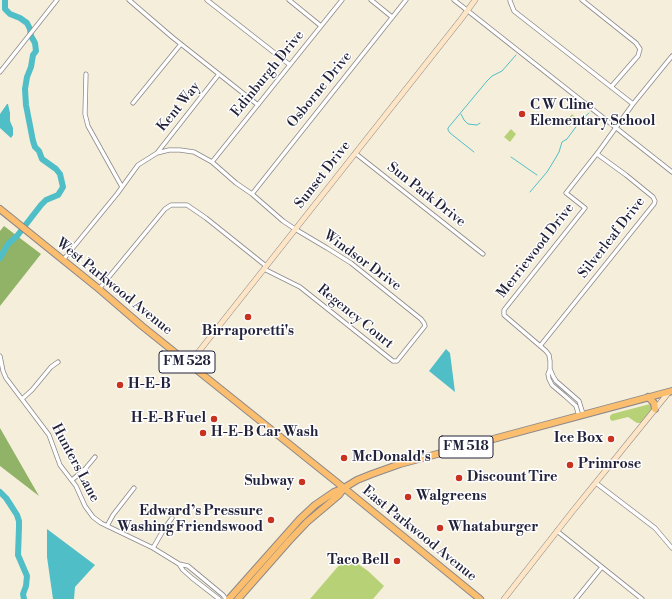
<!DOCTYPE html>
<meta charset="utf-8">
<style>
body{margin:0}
canvas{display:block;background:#f5eedb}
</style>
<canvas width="672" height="599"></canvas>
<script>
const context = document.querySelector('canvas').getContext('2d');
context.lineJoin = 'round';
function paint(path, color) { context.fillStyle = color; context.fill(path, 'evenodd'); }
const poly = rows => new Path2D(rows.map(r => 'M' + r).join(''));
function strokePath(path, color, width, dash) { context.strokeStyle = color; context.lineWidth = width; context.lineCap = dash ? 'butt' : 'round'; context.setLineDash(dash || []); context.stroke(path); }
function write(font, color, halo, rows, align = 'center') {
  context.font = font + ' "Libre Bodoni",serif'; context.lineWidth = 3; context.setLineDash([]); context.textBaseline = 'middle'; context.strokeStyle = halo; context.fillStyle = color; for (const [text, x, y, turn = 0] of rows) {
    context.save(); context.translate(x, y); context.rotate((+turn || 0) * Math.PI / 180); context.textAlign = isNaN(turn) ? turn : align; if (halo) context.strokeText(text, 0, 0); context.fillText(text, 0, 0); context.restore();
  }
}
paint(poly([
 [572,114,577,119,570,127,565,123],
 [511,129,516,134,510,142,504,137],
 [650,404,651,404,653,408,641,423,637,423,628,417,612,421,610,419,610,416,612,414],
 [347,556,368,571,384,586,373,599,310,599]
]), '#b7d176');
paint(poly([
 [4,226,41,254,0,306,0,231],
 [0,428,39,496,0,466]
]), '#91b367');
paint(poly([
 [7,104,8,104,10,113,10,121,13,128,13,135,11,138,0,128,0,114],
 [446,349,450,353,455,392,429,371],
 [47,529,95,565,75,587,74,599,53,599,47,557]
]), '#50bec7');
strokePath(poly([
 [461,114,464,120,468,124,477,125,480,123],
 [474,152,450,133,448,130,448,128,487,81,492,76,502,71,516,55],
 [511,157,537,175],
 [530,192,547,172,555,159,559,152,562,142,567,139,581,120,589,113]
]), '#50bec7', 1);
strokePath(poly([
 [0,258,8,244,17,236,41,205,46,200,58,195,60,192,63,187,60,174,56,169,42,159,39,151,35,147,33,141,26,105,25,89,27,77,31,67,33,55,36,51,35,43,31,36,30,29,27,23,20,18,10,14,5,9,5,0],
 [0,492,6,498,10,504,17,515,19,521,19,527,18,555,27,576,26,586,23,594,24,599]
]), '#50bec7', 6);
const street = poly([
 [129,0,172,37,258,105],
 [207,0,290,65],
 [289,0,321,26],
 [371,0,392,17],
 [454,0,672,172],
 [510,0,510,1,514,11,633,104],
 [582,0,636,43,640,49,638,56,611,87],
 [0,72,4,67,57,0],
 [86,74,85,114,88,126,122,187],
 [133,103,181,44],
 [157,153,219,74],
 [355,153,483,254],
 [212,162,342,0],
 [252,194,406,0],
 [63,260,117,194,138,165,157,153,169,150,180,150,194,152,212,162,236,183,252,194,283,221,295,229,327,248,351,263,421,319,424,323,425,326,397,361,393,361,300,287,264,269],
 [99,289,165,209,171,205,187,205,206,218,266,266],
 [540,346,654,204,655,201,653,197,626,175,597,154],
 [0,356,3,371,6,378,49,435,60,465,76,486,85,506,93,517,101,523,153,548,179,564,188,566,223,595,226,599],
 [550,369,553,376,556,381,579,401,583,414],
 [22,399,32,390,51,367,58,362],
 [579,416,576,406,565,396,552,385,549,379,548,374,550,369,550,361,549,355,546,351,504,315,504,310,585,208,566,193,599,151,633,104,672,56],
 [72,480,85,469,95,457],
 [596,483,655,528,672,548],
 [107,526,113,515,134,488],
 [557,531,642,599],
 [153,548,164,529,172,518],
 [179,564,183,570,192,578,219,599],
 [576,599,602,567]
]);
const secondary = poly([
 [189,364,462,18,475,0],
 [504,599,572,512,669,392]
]);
const primary = poly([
 [0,209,99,289,142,326,344,488,480,599],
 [648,397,654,403,655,409],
 [229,599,300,519,315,505,334,492,344,488,357,480,372,474,400,464,672,391],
 [238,599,289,541,307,522,339,495,344,488]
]);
strokePath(street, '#8c888b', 5);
strokePath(secondary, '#8c888b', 6);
strokePath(primary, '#8c888b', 8);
strokePath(street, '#fff', 3.5);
strokePath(secondary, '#fde5c5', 5);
strokePath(primary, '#fbbe6e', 6);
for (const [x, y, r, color] of [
 [522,114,4,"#c8321e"],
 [248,317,4,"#c8321e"],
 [120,385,4,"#c8321e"],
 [214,419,4,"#c8321e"],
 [203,433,4,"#c8321e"],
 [611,439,4,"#c8321e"],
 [344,458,4,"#c8321e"],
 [570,465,4,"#c8321e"],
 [459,478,4,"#c8321e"],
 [302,482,4,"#c8321e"],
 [408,497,4,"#c8321e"],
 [271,520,4,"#c8321e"],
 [440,528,4,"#c8321e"],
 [397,561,4,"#c8321e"]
]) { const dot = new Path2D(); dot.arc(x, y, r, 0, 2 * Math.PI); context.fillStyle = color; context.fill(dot); strokePath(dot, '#fff', 1.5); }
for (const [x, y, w] of [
 [187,362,56],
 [466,447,54]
]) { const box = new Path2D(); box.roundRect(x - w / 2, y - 11, w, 22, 3); context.fillStyle = '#fff'; context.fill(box); strokePath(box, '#22223b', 1); }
write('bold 13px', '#22223b', null, [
 ["FM 528",187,362],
 ["FM 518",466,447]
]);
write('14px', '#22223b', '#fff', [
 ["Edinburgh Drive",268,74,-51],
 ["Osborne Drive",320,90,-51],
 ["Kent Way",179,107,-51],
 ["Sunset Drive",323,175,-52],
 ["Sun Park Drive",426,195,38],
 ["Silverleaf Drive",612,238,-52],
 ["Merriewood Drive",536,251,-52],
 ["Windsor Drive",362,261,36],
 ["West Parkwood Avenue",114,287,39],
 ["Regency Court",355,317,39],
 ["Hunters Lane",75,463,62],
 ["East Parkwood Avenue",419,534,39]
]);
write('bold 14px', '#22223b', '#fff', [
 ["C W Cline",530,106],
 ["Elementary School",530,122],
 ["Birraporetti's",248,332,"center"],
 ["H-E-B",128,385],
 ["H-E-B Fuel",206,419,"right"],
 ["H-E-B Car Wash",211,433],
 ["Ice Box",603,439,"right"],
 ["McDonald's",352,458],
 ["Primrose",578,465],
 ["Discount Tire",467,478],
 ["Subway",294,482,"right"],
 ["Walgreens",416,497],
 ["Edward’s Pressure",263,512,"right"],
 ["Washing Friendswood",263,528,"right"],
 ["Whataburger",448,528],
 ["Taco Bell",389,561,"right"]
], 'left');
</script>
